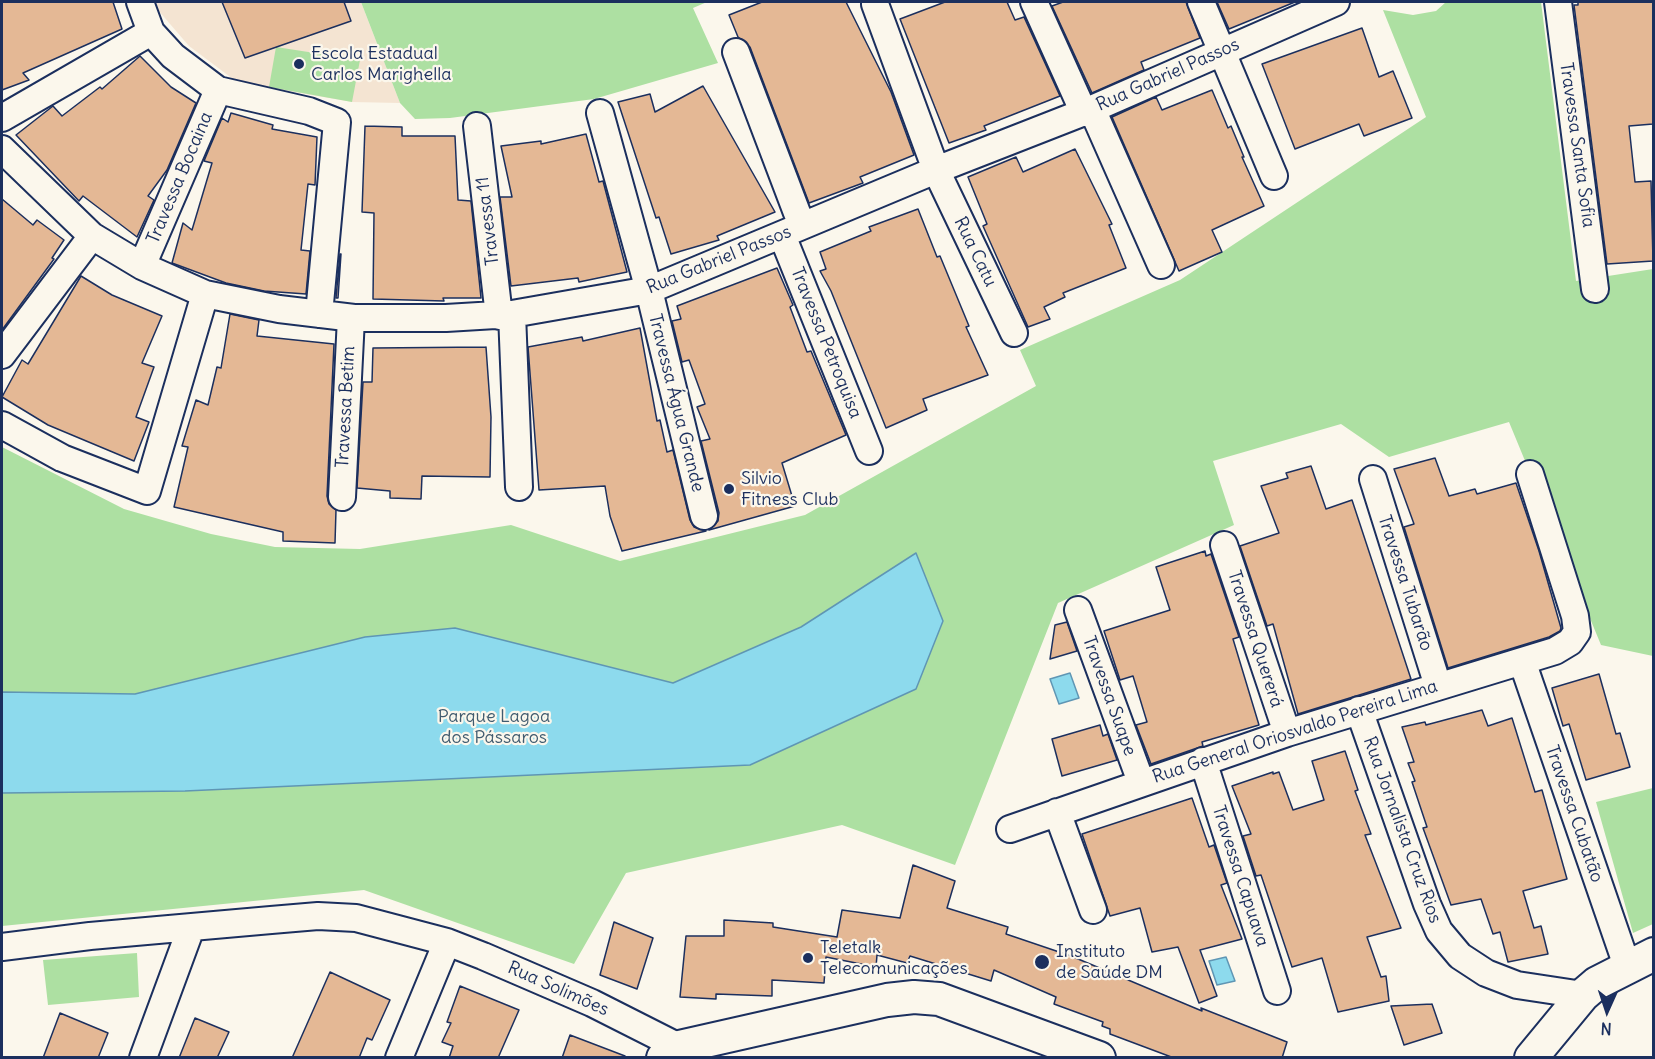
<!DOCTYPE html>
<meta charset="utf-8">
<style>
body{margin:0}
#map{position:relative;width:1655px;height:1059px;overflow:hidden;background:#fbf7ec;font-family:Delius,sans-serif}
canvas{display:block}
.frame{position:absolute;inset:0;border:3px solid #1b2f5e;pointer-events:none}
.north{position:absolute;left:1577px;top:981px;width:60px;height:60px;-webkit-text-stroke:4px #fbf7ec;paint-order:stroke;rotate:183deg;font-size:16px;font-weight:700;line-height:24px;text-align:center;color:#1b2f5e}
.north::after{content:'';display:block;margin:auto;width:21px;height:27px;background:#1b2f5e;clip-path:polygon(50% 0,100% 100%,50% 72%,0 100%)}
</style>
<div id="map">
<canvas width="1655" height="1059"></canvas>
<div class="frame"></div>
<div class="north">N</div>
</div>
<script>
const context = document.querySelector('canvas').getContext('2d');
context.lineJoin = 'round';
function paint(path, color) { context.fillStyle = color; context.fill(path, 'evenodd'); }
const poly = rows => new Path2D(rows.map(r => 'M' + r).join(''));
function strokePath(path, color, width, dash) { context.strokeStyle = color; context.lineWidth = width; context.lineCap = dash ? 'butt' : 'round'; context.setLineDash(dash || []); context.stroke(path); }
function write(font, color, halo, rows, align = 'center') {
  context.font = font + ' Delius,sans-serif'; context.lineWidth = 4.5; context.setLineDash([]); context.textBaseline = 'middle'; context.strokeStyle = halo; context.fillStyle = color; for (const [text, x, y, turn = 0] of rows) {
    context.save(); context.translate(x, y); context.rotate((+turn || 0) * Math.PI / 180); context.textAlign = isNaN(turn) ? turn : align; if (halo) context.strokeText(text, 0, 0); context.fillText(text, 0, 0); context.restore();
  }
}
paint(poly([
 [156,2,361,2,400,103,352,102,237,82,189,46,158,10]
]), '#f4e4d2');
paint(poly([
 [361,2,707,2,693,8,718,63,594,99,450,118,415,119,400,103],
 [1446,2,1541,2,1576,281,1653,269,1653,656,1601,645,1509,422,1389,457,1341,424,1213,461,1234,525,1058,603,955,865,842,825,626,873,574,964,364,890,2,926,2,447,124,509,211,534,275,547,360,549,511,525,620,561,805,515,1036,386,1020,350,1180,280,1426,117,1383,10,1413,15,1436,11],
 [276,47,360,60,352,102,269,87],
 [1653,788,1653,924,1633,933,1596,802],
 [137,953,139,997,48,1005,43,960]
]), '#ade0a2');
const water = poly([
 [916,553,943,621,916,689,750,765,185,791,2,793,2,692,135,694,365,637,455,628,673,683,801,627,916,553],
 [1070,673,1079,698,1059,704,1050,679,1070,673],
 [1226,957,1235,981,1217,985,1209,961,1226,957]
]);
paint(water, '#8ddaed');
strokePath(water, '#5f96b4', 1.5);
const building = poly([
 [2,2,113,2,122,29,23,73,29,80,2,90,2,2],
 [222,2,344,2,351,21,245,58,222,2],
 [762,2,846,2,891,92,914,155,860,177,863,183,809,203,750,47,738,37,729,15,762,2],
 [945,2,1007,2,1015,20,1024,17,1060,96,984,126,986,130,949,143,900,19,945,2],
 [1063,2,1186,2,1200,38,1141,62,1144,70,1092,93,1052,6,1063,2],
 [1217,2,1295,2,1229,29,1217,2],
 [1578,2,1653,2,1653,124,1629,126,1635,182,1651,181,1653,261,1607,264,1574,5,1578,5,1578,2],
 [1362,28,1379,77,1393,71,1412,118,1364,136,1359,124,1295,149,1262,64,1362,28],
 [140,56,171,87,196,103,167,170,148,196,154,200,137,237,83,196,79,201,16,135,53,106,62,116,100,87,102,89,140,56],
 [703,86,775,212,717,236,719,240,671,254,659,217,656,218,618,102,650,94,655,112,703,86],
 [1212,90,1228,128,1231,126,1244,157,1242,157,1264,206,1212,230,1222,252,1179,271,1112,117,1156,97,1162,110,1212,90],
 [231,113,273,125,272,129,317,137,315,185,308,184,301,250,310,251,306,294,264,291,226,283,172,263,183,223,192,230,212,163,204,161,222,118,228,122,231,113],
 [365,126,402,127,402,136,455,136,458,200,471,201,481,298,443,298,444,301,373,299,374,213,362,212,365,126],
 [586,134,599,182,603,181,627,272,579,282,578,278,511,286,500,197,512,197,501,146,541,141,541,144,586,134],
 [1075,149,1112,224,1109,225,1126,268,1063,293,1065,297,1044,307,1050,319,1028,327,983,226,987,224,968,177,1016,157,1023,172,1075,149],
 [2,199,33,225,37,220,64,240,52,258,54,259,2,330,2,199],
 [918,209,937,257,940,256,969,326,966,327,988,375,923,399,927,410,886,428,831,291,820,271,826,269,820,252,871,231,869,227,918,209],
 [340,254,341,254,338,298,336,298,340,254],
 [777,268,793,305,790,307,807,352,811,351,846,435,782,463,795,506,709,530,718,521,719,513,701,441,710,439,697,407,705,404,689,360,682,362,672,321,681,319,677,306,777,268],
 [81,276,112,295,162,316,142,363,154,367,136,417,149,422,134,461,48,425,2,397,22,360,28,364,81,276],
 [230,314,259,320,257,336,334,344,327,496,329,504,336,510,335,543,283,541,283,532,174,507,188,447,182,446,196,400,208,405,217,367,221,368,230,314],
 [640,328,657,421,660,420,667,452,673,450,690,520,694,527,706,531,622,551,610,516,605,486,539,490,528,347,582,337,583,341,640,328],
 [486,347,491,417,490,477,422,476,421,499,390,498,390,491,357,488,363,382,372,382,373,348,486,347],
 [1435,458,1449,496,1475,489,1477,494,1516,483,1539,551,1561,628,1560,631,1549,637,1448,668,1404,527,1414,524,1394,469,1435,458],
 [1311,466,1326,509,1352,500,1411,679,1298,714,1273,624,1267,626,1240,546,1279,533,1261,486,1288,478,1286,473,1311,466],
 [1205,551,1206,556,1211,554,1239,637,1233,639,1259,725,1202,742,1203,746,1151,764,1136,725,1147,722,1133,676,1120,680,1104,631,1170,610,1156,567,1205,551],
 [1067,622,1077,651,1050,659,1055,625,1067,622],
 [1599,674,1616,734,1620,733,1630,767,1586,780,1569,724,1563,726,1552,688,1599,674],
 [1482,710,1488,726,1512,718,1535,792,1542,790,1567,879,1523,891,1534,928,1541,926,1548,954,1508,962,1500,932,1493,934,1481,899,1451,905,1423,828,1427,827,1412,782,1415,781,1408,763,1414,762,1402,727,1425,722,1426,725,1482,710],
 [1100,725,1103,736,1108,734,1117,760,1062,776,1052,739,1100,725],
 [1345,751,1358,790,1355,791,1371,834,1365,835,1401,928,1367,937,1381,977,1386,976,1389,1001,1338,1012,1322,958,1292,967,1261,875,1256,876,1243,836,1251,834,1232,786,1273,772,1273,774,1279,772,1293,810,1324,800,1312,761,1345,751],
 [1192,798,1209,847,1214,845,1227,883,1221,885,1242,939,1200,950,1217,996,1199,1003,1178,947,1152,952,1140,908,1110,916,1082,834,1192,798],
 [913,865,955,881,947,908,1008,927,1006,934,1071,956,1202,1011,1201,1008,1287,1042,1282,1058,1174,1058,1110,1034,1110,1029,1102,1026,1103,1022,1054,1004,1056,997,994,970,991,981,910,956,907,963,877,955,876,967,826,957,824,983,772,980,772,996,716,994,716,999,680,997,686,936,724,936,724,920,773,923,773,927,837,937,842,910,900,918,913,865],
 [614,922,653,938,637,989,600,975,614,922],
 [330,972,390,1000,372,1040,367,1038,359,1058,292,1058,330,972],
 [460,986,519,1010,498,1058,449,1058,453,1046,442,1042,451,1023,447,1022,460,986],
 [1432,1004,1442,1033,1404,1045,1391,1006,1432,1004],
 [60,1013,108,1033,98,1058,43,1058,60,1013],
 [195,1018,229,1032,217,1058,179,1058,195,1018],
 [570,1035,625,1056,625,1058,562,1058,570,1035]
]);
paint(building, '#e4b895');
strokePath(building, '#1b2f5e', 1.5);
const minor = poly([
 [140,2,151,32,173,56,218,90,309,111,337,122,319,314],
 [1034,2,1084,113],
 [1201,2,1274,176],
 [1558,2,1595,289],
 [875,4,936,170,1014,333],
 [736,52,802,226],
 [1092,109,1161,265],
 [600,113,649,290,704,516],
 [2,118,151,32],
 [477,126,499,316],
 [2,149,92,236,142,266,205,294,279,309,354,318,446,318,512,314,649,290,936,170,1092,109,1336,2],
 [782,235,869,451],
 [142,266,218,90],
 [512,314,519,487],
 [2,355,92,236],
 [2,425,62,458,147,491,205,294],
 [1373,479,1438,686],
 [342,497,351,318],
 [1224,545,1287,733],
 [1078,610,1141,782],
 [1522,661,1627,966],
 [1359,710,1427,904,1439,931,1460,956,1486,973,1517,985,1583,995],
 [1203,761,1277,991],
 [1057,812,1093,910],
 [1010,829,1287,733,1555,651,1570,642,1577,632,1575,616,1530,474],
 [2,947,90,936,271,920,318,916,356,918,447,942,483,956,592,1003,679,1047],
 [143,1058,191,928],
 [399,1058,447,942]
]);
const tertiary = poly([
 [663,1058,679,1047,887,1000,914,997,939,999,1099,1058],
 [1531,1058,1583,995,1597,983,1654,954]
]);
strokePath(minor, '#1b2f5e', 30);
strokePath(tertiary, '#1b2f5e', 36);
strokePath(minor, '#fbf7ec', 26);
strokePath(tertiary, '#fbf7ec', 32);
for (const [x, y, r, color] of [
 [299,64,6,"#1b2f5e"],
 [729,489,6,"#1b2f5e"],
 [808,958,6,"#1b2f5e"],
 [1042,962,8,"#1b2f5e"]
]) { const dot = new Path2D(); dot.arc(x, y, r, 0, 2 * Math.PI); context.fillStyle = color; context.fill(dot); strokePath(dot, '#fbf7ec', 2); }
write('18px', '#1b2f5e', '#fbf7ec', [
 ["Escola Estadual",311,54],
 ["Carlos Marighella",311,75],
 ["Silvio",741,479],
 ["Fitness Club",741,500],
 ["Teletalk",820,948],
 ["Telecomunicações",820,969],
 ["Instituto",1056,952],
 ["de Saúde DM",1056,973]
], 'left');
write('18px', '#1b2f5e', '#fbf7ec', [
 ["Rua Gabriel Passos",1168,75,-24],
 ["Travessa Santa Sofia",1577,145,82],
 ["Travessa Bocaina",180,178,-67],
 ["Travessa 11",488,221,-97],
 ["Rua Catu",975,252,64],
 ["Rua Gabriel Passos",719,260,-22],
 ["Travessa Petroquisa",826,343,68],
 ["Travessa Água Grande",676,403,76],
 ["Travessa Betim",346,407,-87],
 ["Travessa Tubarão",1405,583,72],
 ["Travessa Quererá",1255,639,72],
 ["Travessa Suape",1109,696,70],
 ["Rua General Oriosvaldo Pereira Lima",1295,732,-18],
 ["Travessa Cubatão",1574,814,71],
 ["Rua Jornalista Cruz Rios",1402,830,70],
 ["Travessa Capuava",1240,876,72],
 ["Rua Solimões",558,989,24]
]);
write('18px', '#405b6f', '#fbf7ec', [
 ["Parque Lagoa",494,717],
 ["dos Pássaros",494,738]
]);
</script>
